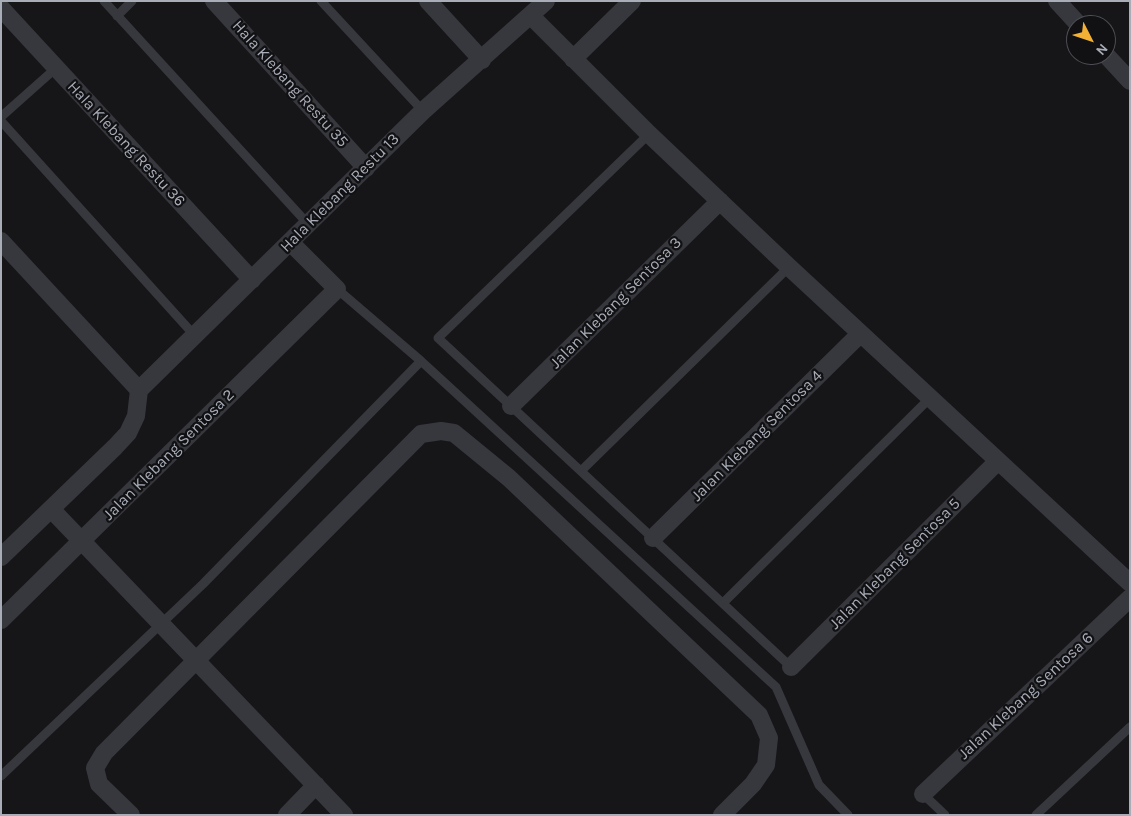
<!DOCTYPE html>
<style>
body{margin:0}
#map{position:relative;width:1131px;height:816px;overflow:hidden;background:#161618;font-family:Karla,sans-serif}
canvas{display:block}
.frame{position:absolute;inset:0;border:2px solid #a8adb8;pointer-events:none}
.north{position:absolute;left:1066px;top:15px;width:50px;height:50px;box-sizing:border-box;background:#111113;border:1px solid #4d4f55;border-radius:50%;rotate:131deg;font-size:14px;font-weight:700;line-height:20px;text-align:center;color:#a8adb8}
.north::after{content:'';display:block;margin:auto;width:18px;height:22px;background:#f2b134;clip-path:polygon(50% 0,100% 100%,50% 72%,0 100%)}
</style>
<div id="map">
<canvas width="1131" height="816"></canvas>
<div class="frame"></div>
<div class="north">N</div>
</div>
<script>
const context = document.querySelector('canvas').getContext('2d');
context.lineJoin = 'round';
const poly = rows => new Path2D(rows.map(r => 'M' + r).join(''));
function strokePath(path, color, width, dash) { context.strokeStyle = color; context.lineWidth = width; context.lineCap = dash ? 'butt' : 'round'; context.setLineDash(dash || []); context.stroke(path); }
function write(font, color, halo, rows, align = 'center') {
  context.font = font + ' Karla,sans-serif'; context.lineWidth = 4.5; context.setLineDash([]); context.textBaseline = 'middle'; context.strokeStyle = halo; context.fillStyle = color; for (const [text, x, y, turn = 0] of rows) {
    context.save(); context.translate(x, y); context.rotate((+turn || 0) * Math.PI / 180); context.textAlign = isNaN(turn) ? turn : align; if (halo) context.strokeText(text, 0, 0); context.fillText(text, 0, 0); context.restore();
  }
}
strokePath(poly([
 [104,1,308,224],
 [321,1,423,111],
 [117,16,132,1],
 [1,117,56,68],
 [1,121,195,336],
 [649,134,438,338,791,667],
 [337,289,421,361,776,687,819,785,848,815],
 [581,471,789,267],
 [723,603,930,398],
 [1,776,203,584,421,361],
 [923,794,945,815],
 [1036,815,1130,727]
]), '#37383d', 9);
strokePath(poly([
 [214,1,366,168],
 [428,1,482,60],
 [1057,1,1079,25],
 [1,8,252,280],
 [531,16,649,134,789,267,1130,583],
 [1106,55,1130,81],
 [573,59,632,1],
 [1,241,139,390],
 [139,390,423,111,546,1],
 [511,406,720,201],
 [51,509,344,815],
 [653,538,860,334],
 [1,557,115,447,128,433,136,416,139,390],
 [1,620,337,289,291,243],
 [791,667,998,461],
 [923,794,1130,598],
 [131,815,99,784,95,768,104,753,421,434,441,431,454,433,509,478,759,715,769,738,766,765,753,784,722,815],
 [287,815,316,785]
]), '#37383d', 18);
write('16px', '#a8adb8', '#111113', [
 ["Hala Klebang Restu 35",290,84,48],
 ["Hala Klebang Restu 36",126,144,47],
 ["Hala Klebang Restu 13",340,193,-45],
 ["Jalan Klebang Sentosa 3",616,303,-45],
 ["Jalan Klebang Sentosa 4",757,436,-45],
 ["Jalan Klebang Sentosa 2",169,455,-45],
 ["Jalan Klebang Sentosa 5",895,564,-45],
 ["Jalan Klebang Sentosa 6",1026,696,-43]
]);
</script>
